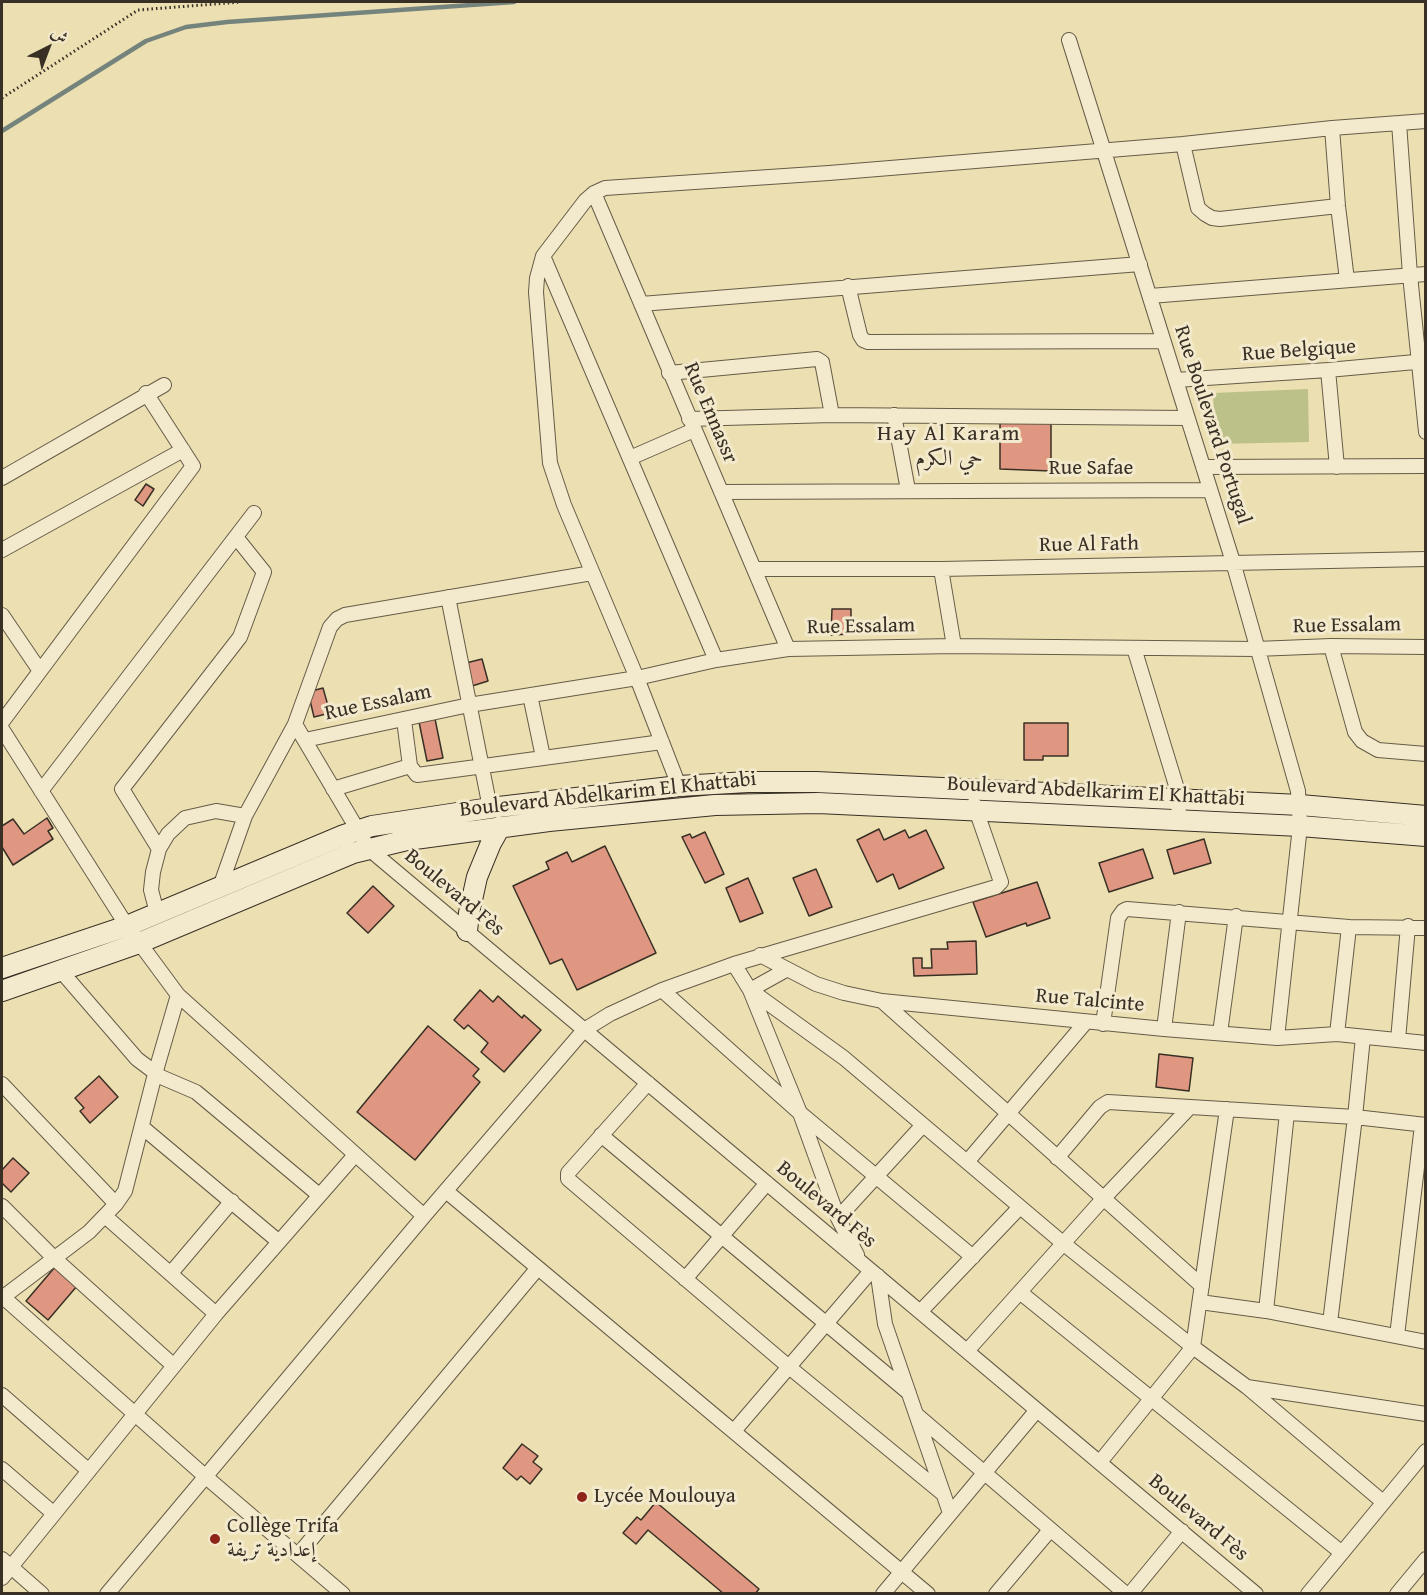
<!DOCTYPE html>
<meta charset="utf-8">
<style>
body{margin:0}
#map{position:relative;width:1427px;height:1595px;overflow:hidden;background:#ecdfb2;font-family:"Gentium Book Plus",Amiri,serif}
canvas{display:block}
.frame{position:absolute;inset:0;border:3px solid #383025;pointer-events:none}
.north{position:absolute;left:18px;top:18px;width:60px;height:60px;-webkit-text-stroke:4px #f3eacd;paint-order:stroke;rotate:42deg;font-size:16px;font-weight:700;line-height:24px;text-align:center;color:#383025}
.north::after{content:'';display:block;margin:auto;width:21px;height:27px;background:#383025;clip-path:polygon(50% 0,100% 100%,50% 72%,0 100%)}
</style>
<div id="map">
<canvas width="1427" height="1595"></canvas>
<div class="frame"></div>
<div class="north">ش</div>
</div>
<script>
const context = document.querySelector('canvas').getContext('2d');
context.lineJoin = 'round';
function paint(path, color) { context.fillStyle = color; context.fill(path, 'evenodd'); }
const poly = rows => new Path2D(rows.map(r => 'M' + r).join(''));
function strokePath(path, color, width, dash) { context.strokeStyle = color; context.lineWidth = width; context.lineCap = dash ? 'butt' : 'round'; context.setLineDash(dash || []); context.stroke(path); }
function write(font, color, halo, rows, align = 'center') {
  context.font = font + ' "Gentium Book Plus",Amiri,serif'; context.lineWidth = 6; context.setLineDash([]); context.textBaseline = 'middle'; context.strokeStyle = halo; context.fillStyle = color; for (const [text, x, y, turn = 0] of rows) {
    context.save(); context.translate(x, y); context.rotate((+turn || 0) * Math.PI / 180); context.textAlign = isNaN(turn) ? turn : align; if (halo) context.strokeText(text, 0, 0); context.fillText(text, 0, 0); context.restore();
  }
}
paint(poly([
 [1308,389,1309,442,1215,444,1213,393]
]), '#bcc189');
strokePath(poly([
 [2,131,146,41,186,27,227,22,514,2]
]), '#75837d', 4.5);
const building = poly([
 [1000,421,1051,422,1051,471,1000,469,1000,421],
 [146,484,154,489,143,506,135,500,146,484],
 [832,609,851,609,851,634,831,635,832,609],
 [482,659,488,681,472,686,466,663,482,659],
 [323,688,330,713,314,717,308,692,323,688],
 [434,714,443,758,427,761,418,717,434,714],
 [1024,723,1068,723,1068,756,1043,756,1043,760,1024,760,1024,723],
 [47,818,53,828,48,831,53,839,13,865,2,847,2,826,13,819,24,834,47,818],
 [879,829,884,840,905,830,909,838,926,830,944,868,899,889,893,874,877,882,857,840,879,829],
 [705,832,724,874,705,883,682,837,690,834,692,838,705,832],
 [1204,839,1211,863,1174,874,1167,850,1204,839],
 [605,846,656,953,577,990,562,959,550,964,513,886,549,869,546,862,567,852,572,862,605,846],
 [1143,849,1153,878,1109,892,1099,863,1143,849],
 [816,869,832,907,809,916,793,878,816,869],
 [748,878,763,913,740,922,726,888,748,878],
 [1037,882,1050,918,1027,926,1026,923,986,937,973,902,1037,882],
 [373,886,394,906,368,933,347,913,373,886],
 [976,941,977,974,914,976,913,958,922,958,922,968,932,968,931,949,948,949,947,942,976,941],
 [480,990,493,1002,498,996,522,1018,524,1015,541,1030,504,1072,481,1052,488,1043,468,1025,464,1029,454,1020,480,990],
 [428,1026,479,1069,473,1076,480,1082,415,1160,357,1112,428,1026],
 [1159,1054,1193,1058,1189,1091,1156,1087,1159,1054],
 [99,1076,118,1097,90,1123,80,1111,84,1108,75,1098,99,1076],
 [13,1158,29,1173,11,1192,2,1183,2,1170,13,1158],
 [55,1267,77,1286,48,1320,26,1301,55,1267],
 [522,1444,538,1456,533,1462,542,1469,530,1484,521,1476,517,1480,503,1468,522,1444],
 [656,1502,759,1589,755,1594,724,1594,648,1530,636,1544,623,1533,637,1517,641,1520,656,1502]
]);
paint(building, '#e09782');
strokePath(building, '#383025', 1.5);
const street = poly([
 [1069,40,1233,562,1298,791,1300,826,1277,1038],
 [1399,123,1410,275,1426,432],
 [1332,128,1338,206,1347,280],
 [1183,144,1198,208,1205,214,1212,218,1220,219,1338,206],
 [594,193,788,649],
 [543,256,716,660],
 [848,286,860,335,863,340,868,342,1162,341],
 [1150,296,1426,274],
 [641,304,1140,264],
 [1328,370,1337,467],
 [669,373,817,359,822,362,832,415],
 [1176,380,1328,370,1426,361],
 [894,415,908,490],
 [689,419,832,415,1187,418],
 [630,458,694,430],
 [1203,467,1426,466],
 [2,478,164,385],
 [721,492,1209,490],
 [2,550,183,450],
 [754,569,941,569,1426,559],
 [941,569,954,646],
 [592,573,345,615,337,619,330,627,295,724,369,849,1256,1594],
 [448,597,490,808],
 [2,615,40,671],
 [1331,646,1355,732,1362,741,1378,750,1426,754],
 [1134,648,1178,792,1179,820],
 [530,695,543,757],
 [404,720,410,766,417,775,662,742],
 [2,722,193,466,146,393],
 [2,729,127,926,178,995,424,1216],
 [305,740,469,705,637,678,716,660,788,649,954,646,1256,649,1331,646,1426,647],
 [679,786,637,678,564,505,550,463,536,292,537,278,543,256,585,201,594,193,605,188,829,173,1183,144,1332,128,1426,121],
 [333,789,410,766],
 [41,791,254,513],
 [159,849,122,789,240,637,264,572,236,537],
 [220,887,245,816,295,724],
 [157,913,151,890,153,872,159,849,168,834,185,818,216,811,245,816],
 [760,955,816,984,844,993,882,1001,1164,1029,1277,1038,1337,1034,1426,1043],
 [734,964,750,990,800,1113,838,1218,857,1255],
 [786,970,750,990,844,1058,1064,1244,1193,1347,1247,1387,1383,1502],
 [61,971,137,1059,161,1077,196,1092,319,1195],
 [662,990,800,1113,973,1257],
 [882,1001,1202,1286],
 [1103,1024,1118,918,1123,911,1127,909,1349,927,1426,928],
 [1164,1029,1179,912],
 [1220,1033,1236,916],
 [1337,1034,1349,927],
 [1398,1040,1408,926],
 [648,1083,568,1173,568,1179,789,1367,941,1492],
 [2,1084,116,1204],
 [142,1127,278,1241],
 [601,1135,909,1393],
 [1057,1158,1100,1107,1108,1102,1355,1117,1426,1125],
 [967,1162,1085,1023],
 [446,1191,928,1594],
 [2,1206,55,1259,174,1366],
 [105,1216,216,1314],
 [838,1218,923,1125],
 [171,1273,232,1201],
 [878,1276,885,1324,950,1513],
 [685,1279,767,1183],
 [1021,1293,1342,1553],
 [3,1297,206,1477,343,1594],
 [2,1298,89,1232,116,1204,125,1191,155,1074,178,995],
 [1200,1302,1266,1311,1426,1342],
 [1266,1311,1287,1113],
 [920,1312,1020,1207],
 [1330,1323,1355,1117,1363,1037],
 [1397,1336,1422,1125],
 [967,1351,1103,1199,1189,1108],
 [1247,1387,1426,1414],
 [2,1395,89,1471],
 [917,1415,1126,1594],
 [734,1431,871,1271],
 [1100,1462,1193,1347,1227,1109],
 [2,1469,53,1513],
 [298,1555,537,1269],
 [2,1559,42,1594],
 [2,1578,216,1314,355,1155],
 [107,1594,424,1216,584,1030,610,1014,662,990,734,964,996,887,1001,882,974,804],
 [883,1594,1037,1410],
 [996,1594,1050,1530],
 [1130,1594,1182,1531],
 [1308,1594,1426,1451],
 [1397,1594,1426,1559]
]);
const secondary = poly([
 [467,931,469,913,477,877,491,843,500,827],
 [2,968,127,926,344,835,372,826,490,808,679,786,748,782,816,782,1300,805,1426,816],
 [2,991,139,943,353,853,407,840,549,821,715,805,818,803,1300,826,1426,836]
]);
strokePath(street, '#655c48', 16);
strokePath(secondary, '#383025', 22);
strokePath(poly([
 [2,98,138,10,241,2]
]), '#383025', 3, [1.5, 3]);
strokePath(street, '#f3eacd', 14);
strokePath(secondary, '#f3eacd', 20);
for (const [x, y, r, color] of [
 [582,1497,6,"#8f2418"],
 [215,1539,6,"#8f2418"]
]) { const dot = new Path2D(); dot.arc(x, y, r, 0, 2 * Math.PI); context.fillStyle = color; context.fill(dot); strokePath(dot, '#f3eacd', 2); }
write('21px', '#383025', '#f3eacd', [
 ["Rue Belgique",1299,351,-4],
 ["Rue Ennassr",710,413,67],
 ["Rue Boulevard Portugal",1212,425,72],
 ["Rue Safae",1091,469],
 ["Rue Al Fath",1089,545,-1],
 ["Rue Essalam",1347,626,-1],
 ["Rue Essalam",861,627,-1],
 ["Rue Essalam",378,703,-12],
 ["Boulevard Abdelkarim El Khattabi",1096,792,3],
 ["Boulevard Abdelkarim El Khattabi",608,795,-6],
 ["Boulevard Fès",454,893,40],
 ["Rue Talcinte",1090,1001,5],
 ["Boulevard Fès",826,1205,40],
 ["Boulevard Fès",1198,1518,40]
]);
write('21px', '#383025', '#f3eacd', [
 ["Lycée Moulouya",594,1497],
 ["Collège Trifa",227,1527],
 ["إعدادية تريفة",227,1551]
], 'left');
context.letterSpacing = '1.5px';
write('22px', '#383025', '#f3eacd', [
 ["Hay Al Karam",949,434],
 ["حي الكرم",949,459]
]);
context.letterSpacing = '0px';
</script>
